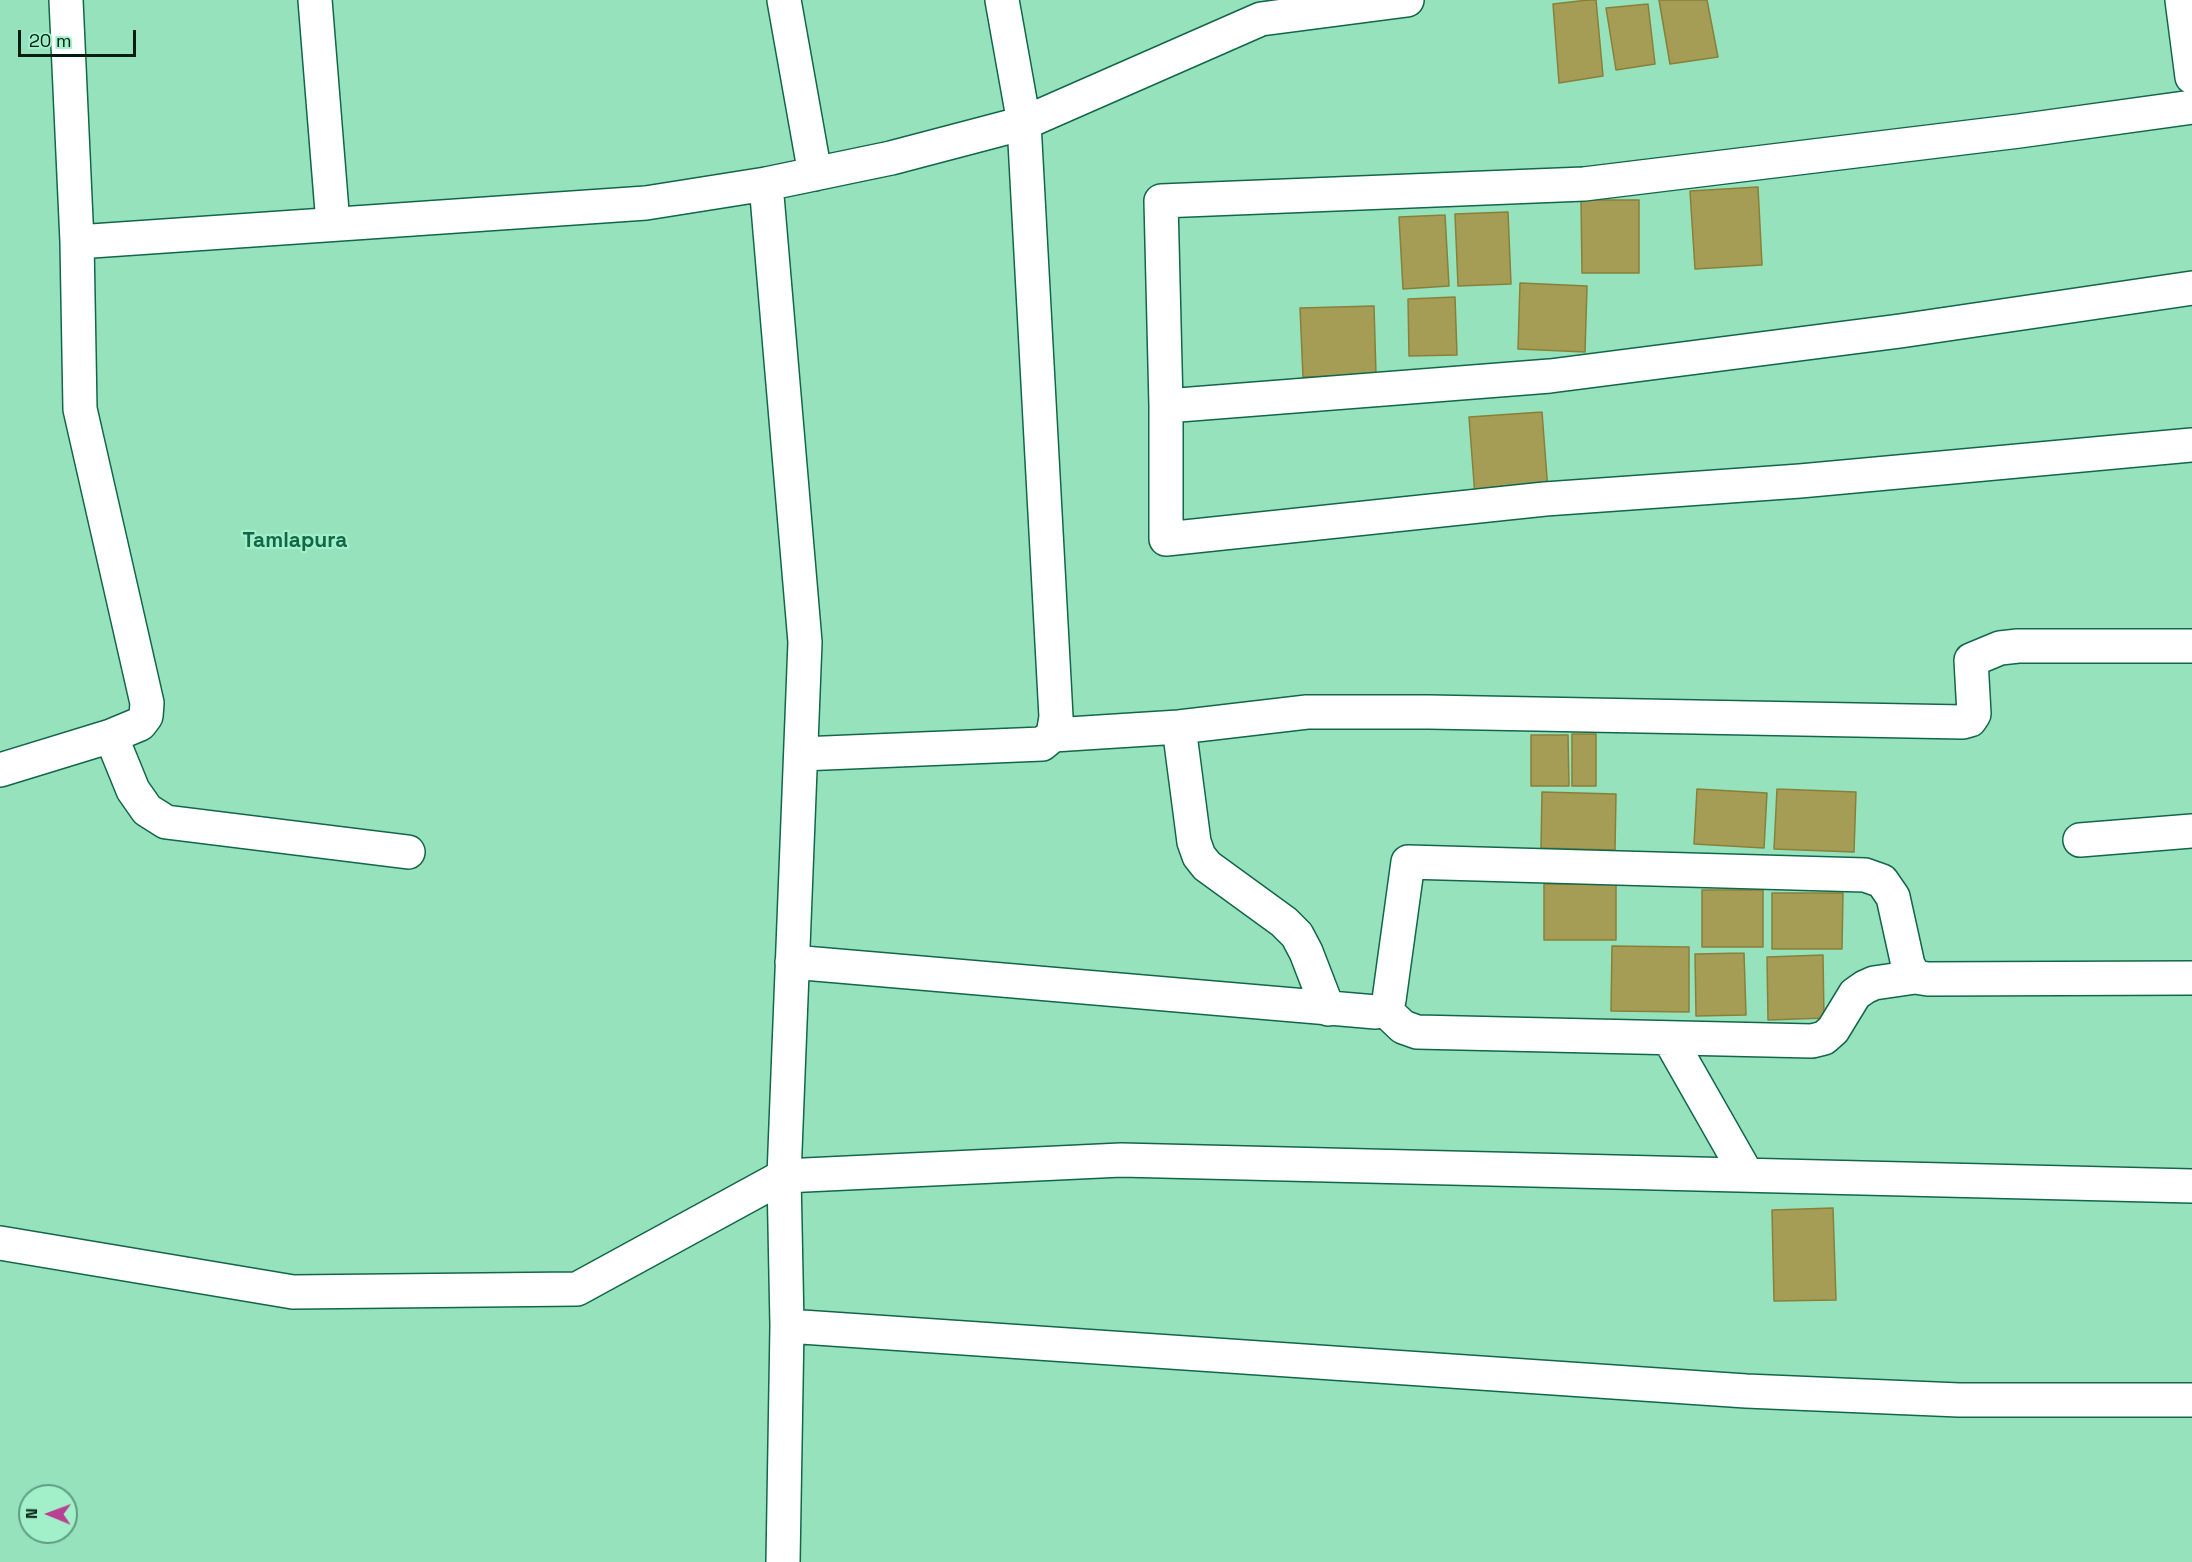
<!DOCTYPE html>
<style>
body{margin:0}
#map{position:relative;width:2192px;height:1562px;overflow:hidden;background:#95e2bd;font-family:"Space Grotesk",sans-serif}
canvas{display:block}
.north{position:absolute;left:18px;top:1484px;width:60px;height:60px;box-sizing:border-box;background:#a2f0ca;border:2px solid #619c80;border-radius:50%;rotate:271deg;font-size:16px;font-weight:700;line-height:24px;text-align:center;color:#001d10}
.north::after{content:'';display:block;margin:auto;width:21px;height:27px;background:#ba4093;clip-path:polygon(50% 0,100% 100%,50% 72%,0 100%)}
.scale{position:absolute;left:18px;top:30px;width:118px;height:27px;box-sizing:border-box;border:3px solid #001d10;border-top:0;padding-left:8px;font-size:18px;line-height:21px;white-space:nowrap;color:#001d10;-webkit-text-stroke:4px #a2f0ca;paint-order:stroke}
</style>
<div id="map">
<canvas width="2192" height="1562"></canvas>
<div class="north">N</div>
<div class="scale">20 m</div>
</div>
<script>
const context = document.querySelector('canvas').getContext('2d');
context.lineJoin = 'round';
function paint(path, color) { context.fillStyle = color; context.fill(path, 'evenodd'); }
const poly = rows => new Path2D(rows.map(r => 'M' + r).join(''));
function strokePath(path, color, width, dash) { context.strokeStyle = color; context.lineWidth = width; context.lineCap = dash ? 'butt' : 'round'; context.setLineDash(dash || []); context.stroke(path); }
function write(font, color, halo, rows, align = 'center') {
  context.font = font + ' "Space Grotesk",sans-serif'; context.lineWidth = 4.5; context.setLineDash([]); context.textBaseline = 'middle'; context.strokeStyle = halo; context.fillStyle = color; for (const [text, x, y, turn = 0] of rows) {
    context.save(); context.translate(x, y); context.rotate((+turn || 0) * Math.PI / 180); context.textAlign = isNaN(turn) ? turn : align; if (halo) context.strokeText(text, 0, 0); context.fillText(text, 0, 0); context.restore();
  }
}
const building = poly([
 [1588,0,1596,0,1603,76,1559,83,1553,4,1588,0],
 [1659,0,1707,0,1718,57,1670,64,1659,0],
 [1648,4,1655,64,1616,70,1606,8,1648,4],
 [1758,187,1762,265,1695,269,1690,191,1758,187],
 [1581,200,1639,200,1639,273,1582,273,1581,200],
 [1508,212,1511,284,1458,286,1455,214,1508,212],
 [1445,215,1449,286,1403,289,1399,217,1445,215],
 [1520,283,1587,286,1585,352,1518,349,1520,283],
 [1455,297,1457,355,1409,356,1408,299,1455,297],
 [1374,306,1376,375,1303,377,1300,308,1374,306],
 [1542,412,1548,491,1475,496,1469,417,1542,412],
 [1572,734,1596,734,1596,786,1572,786,1572,734],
 [1531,735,1568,735,1569,786,1531,786,1531,735],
 [1697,789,1767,793,1764,848,1694,844,1697,789],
 [1777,789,1856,792,1854,852,1774,849,1777,789],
 [1542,792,1616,794,1615,850,1541,848,1542,792],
 [1544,884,1616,884,1616,940,1544,940,1544,884],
 [1702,890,1763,890,1763,947,1702,947,1702,890],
 [1772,893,1843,893,1842,949,1772,949,1772,893],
 [1612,946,1689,947,1689,1012,1611,1011,1612,946],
 [1744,953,1746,1015,1696,1016,1695,954,1744,953],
 [1823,955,1824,1018,1768,1020,1767,957,1823,955],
 [1833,1208,1836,1300,1774,1301,1772,1210,1833,1208]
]);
paint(building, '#a59d56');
strokePath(building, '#888038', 1.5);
const minor = poly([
 [315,0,333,224],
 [784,0,815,174],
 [2182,0,2192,77],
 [77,242,646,203,766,184,891,158,1024,123,1261,19,1407,0],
 [2192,288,1900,331,1550,376,1166,406,1166,539,1545,499,1800,481,2192,445],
 [1166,406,1161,201,1584,184,2019,131,2192,107],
 [1179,727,1194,842,1199,856,1207,866,1284,922,1297,935,1306,952,1328,1009],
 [1053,735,1179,727,1307,712,1429,712,1963,722,1970,720,1974,714,1971,660,2000,648,2018,646,2192,646],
 [111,736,133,790,147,810,166,822,408,852],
 [801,754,1042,744,1053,735,1056,717,1024,123,1002,0],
 [0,770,111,736,140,724,146,716,147,703,80,409,77,242,66,0],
 [2080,840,2192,831],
 [792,962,1376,1012,1385,1010,1389,1000,1408,862,1865,875,1882,881,1893,897,1908,965,1915,977,1928,979,2192,978],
 [1385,1010,1403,1027,1417,1032,1812,1041,1824,1038,1833,1030,1855,994,1865,987,1874,983,1915,977],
 [1669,1038,1747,1175],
 [2192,1186,1121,1160,784,1176,787,1326,1746,1391,1959,1400,2192,1400],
 [0,1243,293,1292,577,1289,784,1176,805,642,766,184],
 [783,1562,787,1326]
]);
strokePath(minor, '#126748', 36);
strokePath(minor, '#fff', 33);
write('bold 21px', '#116748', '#a2f0ca', [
 ["Tamlapura",295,541]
]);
</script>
